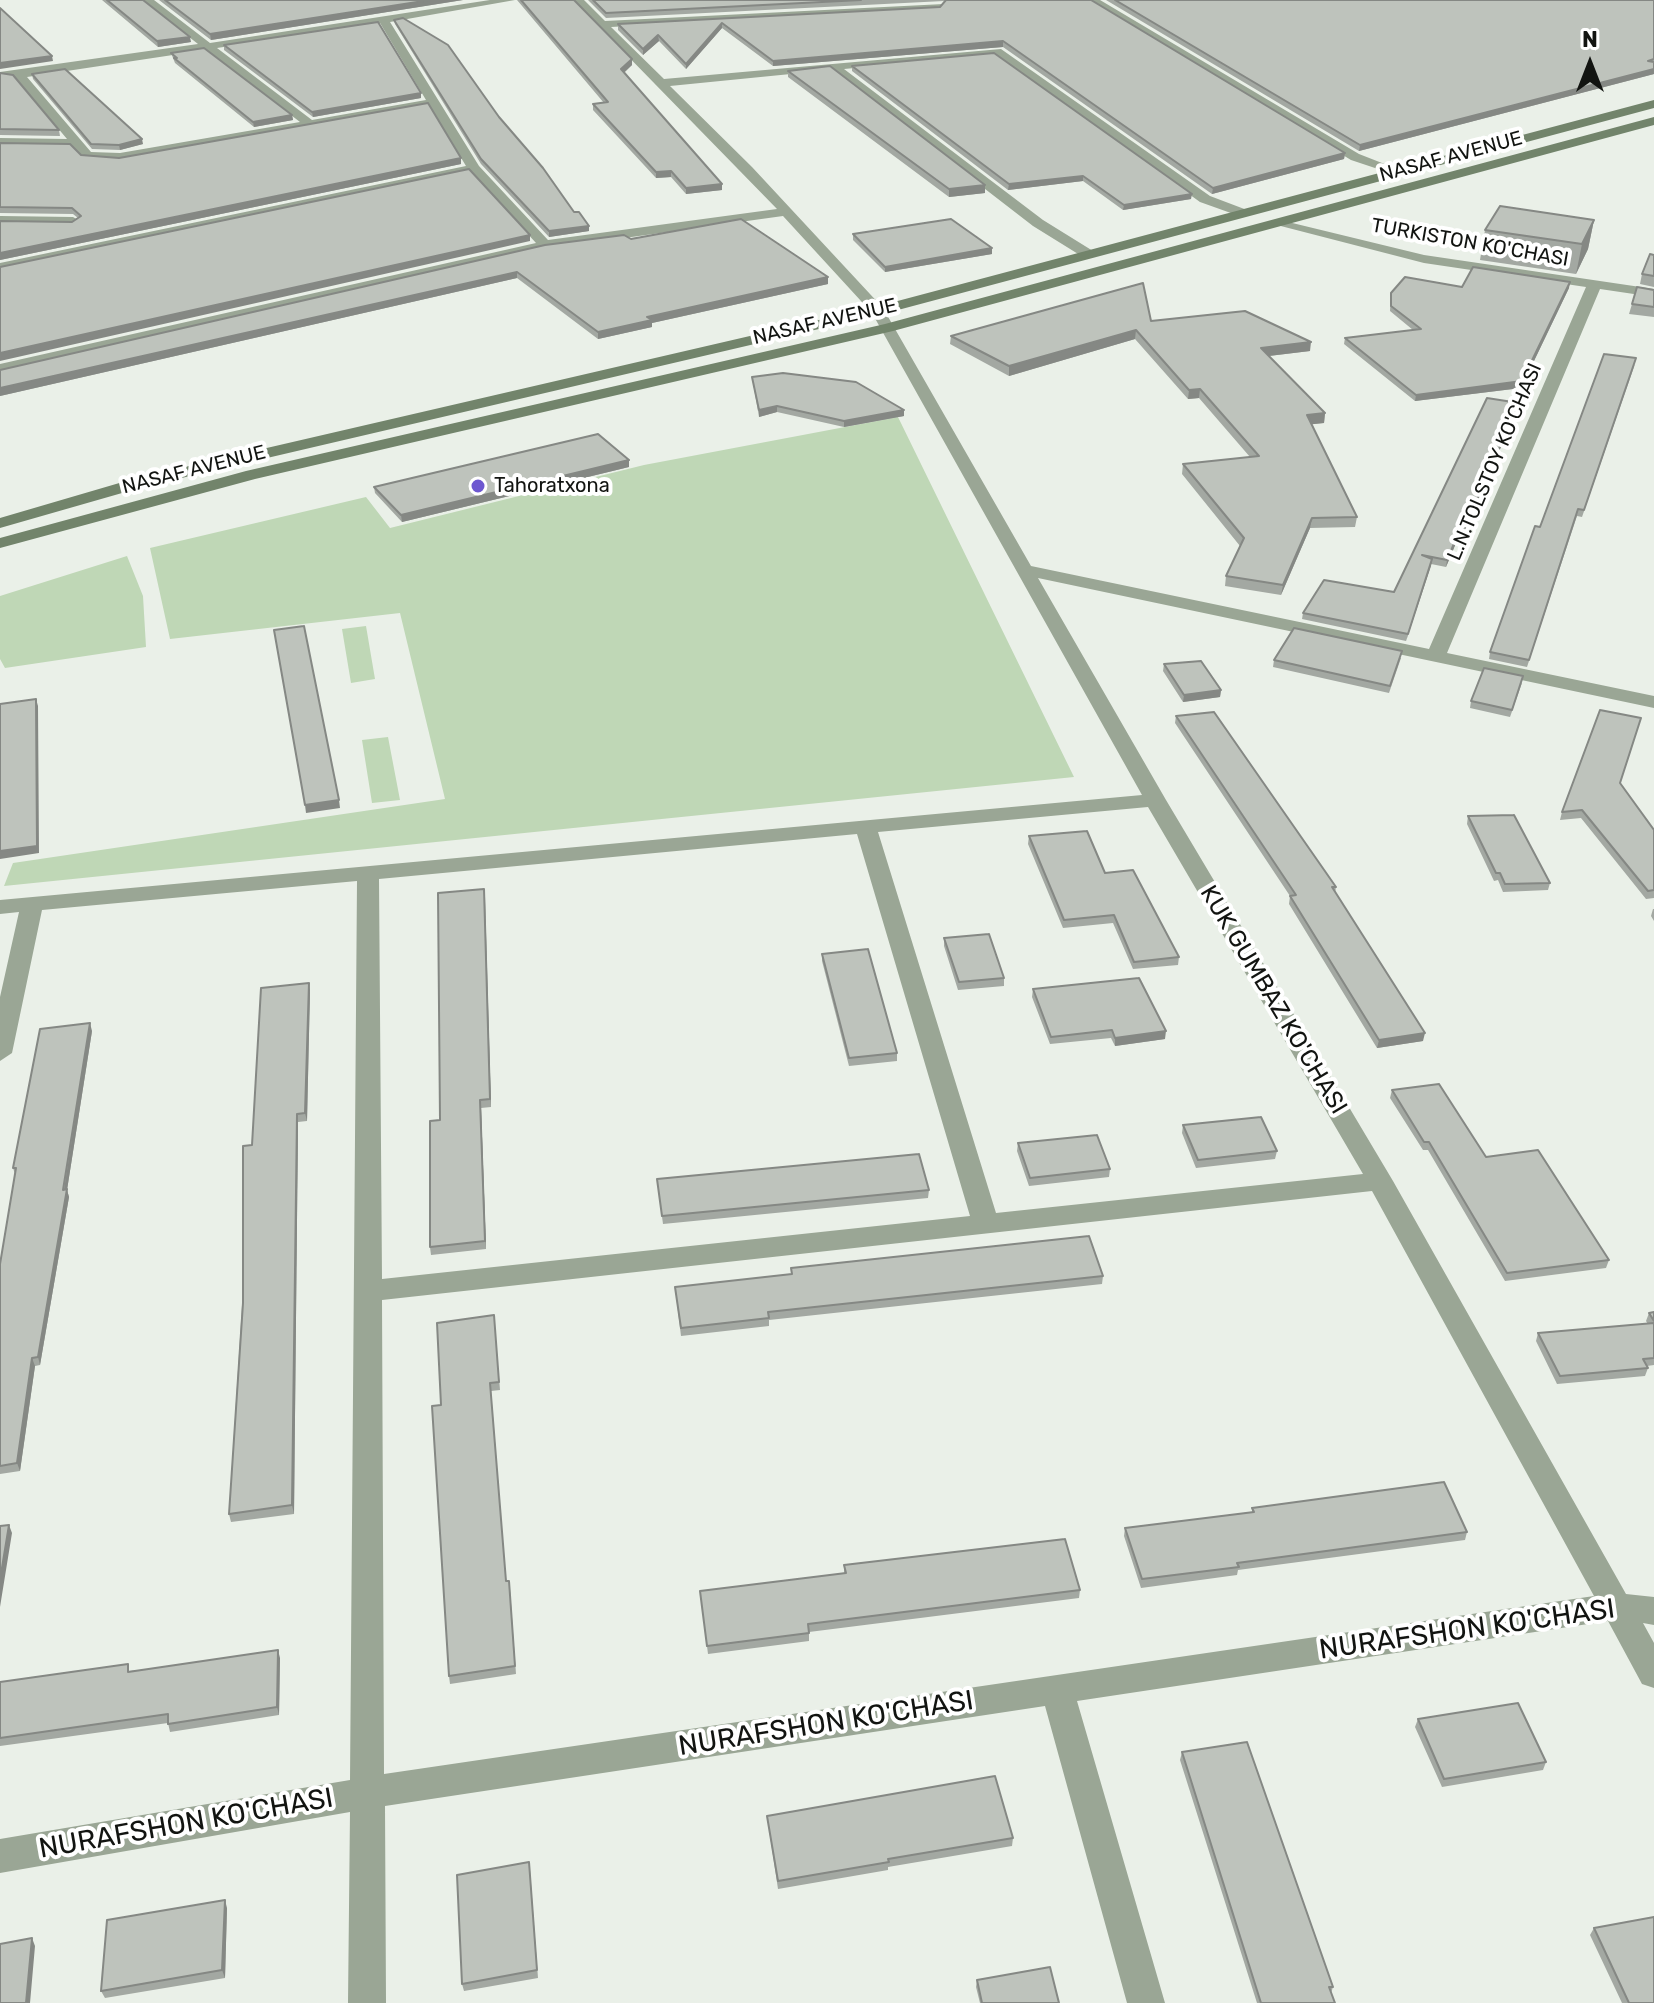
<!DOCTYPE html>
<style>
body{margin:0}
#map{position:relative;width:1654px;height:2003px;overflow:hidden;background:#eaf0e8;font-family:Rubik,sans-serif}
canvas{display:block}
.north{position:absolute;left:1550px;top:24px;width:80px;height:80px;-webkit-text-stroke:6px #fff;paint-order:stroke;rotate:0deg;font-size:22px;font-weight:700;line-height:32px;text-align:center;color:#121411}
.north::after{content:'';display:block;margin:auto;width:28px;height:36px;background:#121411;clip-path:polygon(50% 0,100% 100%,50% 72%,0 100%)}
</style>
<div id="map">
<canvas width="1654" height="2003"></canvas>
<div class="north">N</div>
</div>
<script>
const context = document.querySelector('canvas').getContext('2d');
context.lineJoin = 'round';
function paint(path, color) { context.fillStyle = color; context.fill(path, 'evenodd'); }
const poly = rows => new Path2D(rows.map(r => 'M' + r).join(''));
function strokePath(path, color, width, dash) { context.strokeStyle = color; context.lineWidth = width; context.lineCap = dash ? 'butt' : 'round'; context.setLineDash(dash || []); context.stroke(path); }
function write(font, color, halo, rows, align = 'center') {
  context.font = font + ' Rubik,sans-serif'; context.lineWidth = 8; context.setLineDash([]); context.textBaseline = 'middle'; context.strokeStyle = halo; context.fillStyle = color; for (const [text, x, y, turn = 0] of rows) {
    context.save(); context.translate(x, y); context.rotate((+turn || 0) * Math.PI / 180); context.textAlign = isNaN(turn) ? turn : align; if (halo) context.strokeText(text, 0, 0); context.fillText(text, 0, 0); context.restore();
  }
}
paint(poly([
 [898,417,1074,777,4,886,13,863,445,799,400,613,170,639,150,548,366,497,390,528,644,465],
 [127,556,143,596,146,647,5,668,0,659,0,596],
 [366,626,375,679,351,683,342,629],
 [388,737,400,800,372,803,362,740]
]), '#bfd7b6');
paint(poly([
 [142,0,154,0,210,43,490,0,515,0,390,22,479,166,548,240,777,209,573,0,584,0,605,21,944,4,940,9,611,27,664,79,1001,49,1210,196,1247,210,1247,216,1242,217,1200,202,995,55,844,69,1043,220,1093,251,1093,257,1083,257,1033,226,831,70,670,86,752,167,883,308,1031,566,1429,649,1586,287,1424,263,1273,224,1280,220,1424,255,1654,289,1654,297,1600,289,1447,653,1654,696,1654,708,1038,578,1166,800,1393,1181,1626,1594,1654,1597,1654,1625,1643,1623,1654,1643,1654,1688,1642,1684,1608,1621,1077,1701,1165,2003,1127,2003,1045,1706,385,1806,386,2003,348,2003,350,1812,0,1873,0,1839,350,1780,357,881,42,910,12,1053,0,1061,0,997,19,912,0,914,0,900,1142,795,872,313,783,216,545,249,0,374,0,364,536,243,471,172,0,271,0,263,466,166,430,106,120,161,83,158,73,147,0,146,0,138,67,139,16,78,0,78,0,72,198,44,142,0],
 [380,23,426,100,312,120,217,48,380,23],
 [206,50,300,122,120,153,91,152,27,77,206,50],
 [1148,807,1363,1174,996,1213,878,832,1148,807],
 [857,834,970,1216,382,1279,379,879,857,834],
 [1372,1191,1594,1596,384,1774,382,1300,1372,1191],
 [1088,0,1100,0,1359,154,1405,172,1399,176,1351,160,1088,0],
 [0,216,73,217,80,221,73,225,0,224,0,216]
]), '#9aa695');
paint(poly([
 [1654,100,1654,108,883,314,143,487,0,528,0,518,133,479,875,307,1654,100],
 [1654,117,1654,125,893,331,255,479,0,548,0,538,246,471,885,324,1654,117]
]), '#72846b');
paint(poly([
 [102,0,143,0,191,42,158,47],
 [159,0,463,0,211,40],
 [517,0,574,0,632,65,624,73,722,184,722,190,686,194,671,177,656,178,593,110,593,104,604,103],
 [588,0,1091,0,1345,153,1344,159,1212,194,1003,47,773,66,722,28,686,69,659,41,643,55,618,30,618,24,940,7,945,3,944,1,606,18],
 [1106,0,1654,0,1654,74,1359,151],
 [394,20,499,117,574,212,589,226,589,231,549,237,481,164,395,24],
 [224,45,421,98,313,117,224,50],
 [171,53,292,115,293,120,254,127,175,63],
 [852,66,1191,199,1123,210,1083,181,1008,190,852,71],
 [788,71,985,193,949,197,788,77],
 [0,73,59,130,60,136,0,135],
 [32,74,143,144,120,150,92,149,33,79],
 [0,143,81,155,119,158,461,164,0,260,0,221,72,222,78,218,73,214,0,213],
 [1594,220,1588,249,1576,274,1480,260,1485,230],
 [853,234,992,248,992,254,885,272,853,240],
 [631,239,828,284,652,323,652,327,598,339,517,278,0,396,0,370],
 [1654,255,1654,287,1640,284,1642,274],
 [1462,287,1569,288,1521,388,1415,401,1344,344,1345,338,1413,330,1390,311,1391,293],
 [1654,290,1654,317,1629,314,1632,304],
 [1151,321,1310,351,1269,356,1325,413,1324,423,1311,424,1357,517,1355,527,1310,528,1281,595,1225,586,1226,576,1240,546,1182,474,1183,464,1250,457,1199,398,1188,399,1135,339,1009,376,950,344,951,336],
 [1635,364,1582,517,1577,516,1527,667,1489,659,1490,652,1540,527],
 [752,377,904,416,844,427,777,412,759,417],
 [1517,409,1464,532,1461,531,1446,567,1431,564,1406,641,1302,619,1303,613,1394,592],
 [629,467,402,522,375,493,374,487],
 [1401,658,1389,693,1273,667,1274,660],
 [1164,664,1221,690,1220,697,1183,702,1163,671],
 [1522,683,1510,717,1470,708,1471,701],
 [1176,716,1336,887,1335,893,1423,1041,1377,1048,1289,904,1290,896,1175,723],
 [1620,783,1654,830,1654,898,1646,899,1581,818,1560,820,1562,812],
 [1468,816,1550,883,1548,890,1503,892,1498,880,1494,881,1467,824],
 [1029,836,1105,873,1179,957,1178,965,1133,969,1113,923,1063,928,1028,844],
 [484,889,491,1107,481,1108,486,1249,431,1255,430,1247,440,1120],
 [1653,909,1654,909,1654,921,1651,916],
 [944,938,1004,978,1004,986,958,990,944,946],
 [822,954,897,1053,897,1061,849,1066,822,961],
 [1033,989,1165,1039,1115,1046,1111,1038,1050,1044,1032,997],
 [310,990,307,1121,298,1122,294,1514,231,1522,229,1514,252,1145],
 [92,1031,67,1190,69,1197,40,1365,35,1366,20,1471,0,1474,0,1264,15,1174,13,1168],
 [1392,1090,1609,1260,1606,1268,1505,1281,1428,1150,1423,1150,1390,1098],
 [1183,1125,1277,1151,1275,1159,1196,1168,1182,1133],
 [1018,1143,1110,1169,1109,1177,1029,1186,1017,1151],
 [658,1187,929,1190,928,1198,663,1224],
 [791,1268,1103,1276,1102,1284,769,1320,769,1326,681,1336,676,1295,791,1274],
 [1654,1312,1654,1365,1647,1366,1648,1368,1645,1376,1557,1384,1536,1341,1538,1333,1648,1324,1646,1321,1649,1313],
 [494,1315,500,1390,491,1391,506,1581,509,1581,510,1589,516,1674,450,1684,449,1676,441,1405],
 [1252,1508,1467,1532,1465,1540,1238,1570,1237,1575,1141,1588,1124,1536,1125,1528,1252,1512],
 [844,1565,1080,1590,1079,1598,809,1632,809,1641,708,1654,701,1599,844,1573],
 [280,1658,279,1715,170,1732,168,1723,0,1746,0,1682],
 [1418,1719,1546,1762,1543,1770,1442,1787,1415,1727],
 [1182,1752,1333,1987,1331,1993,1335,2003,1257,2003,1180,1760],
 [767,1816,1013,1838,1012,1846,888,1867,888,1870,778,1889],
 [530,1870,538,1978,464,1991,462,1984],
 [227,1908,225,1978,105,1998,101,1991],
 [1594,1928,1654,2003,1622,2003,1590,1935],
 [977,1980,1059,2003,980,2003,976,1987]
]), '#a3a8a2');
paint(poly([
 [430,0,463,0,211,40,210,34],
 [722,23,722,28,686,69,686,64],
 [658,35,659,41,643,55,643,49],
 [190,37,191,42,158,47,157,41],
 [1003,41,1003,47,773,66,773,61],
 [52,56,53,61,0,69,0,63],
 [632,59,632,65,621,75,621,69],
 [1654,69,1654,74,1359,151,1360,145],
 [421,93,421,98,313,117,312,112],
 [292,115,293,120,254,127,253,122],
 [142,139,143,144,120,150,119,145],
 [1345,153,1344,159,1212,194,1213,188],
 [461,158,461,164,0,260,0,253],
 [671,171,671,177,656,178,656,172],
 [1083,176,1083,181,1008,190,1009,184],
 [722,184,722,190,686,194,686,188],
 [985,185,985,193,949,197,949,189],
 [1192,194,1191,199,1123,210,1124,205],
 [1594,220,1588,249,1576,274,1582,244],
 [589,226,589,231,549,237,549,231],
 [530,235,530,241,0,361,0,353],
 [992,248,992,254,885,272,885,267],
 [517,272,517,278,0,396,0,388],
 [828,277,828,284,652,323,652,327,598,339,598,332,647,317],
 [1570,282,1569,288,1521,388,1415,401,1416,395],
 [1136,330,1135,339,1009,376,1009,366],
 [1311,342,1310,351,1260,357,1261,348],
 [1200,389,1199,398,1188,399,1189,390],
 [1519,403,1517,409,1464,532,1466,525],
 [777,406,777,412,759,417,759,410],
 [904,410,904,416,844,427,844,421],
 [1325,413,1324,423,1305,425,1307,415],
 [629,460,629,467,402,522,401,515],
 [1312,518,1310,528,1281,595,1283,585],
 [1462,525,1461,531,1446,567,1447,560],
 [1432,559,1431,566,1406,641,1408,634],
 [1221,690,1220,697,1183,702,1184,695],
 [36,699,38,706,39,853,0,859,0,851],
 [339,800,340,808,306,813,305,805],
 [484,889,485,897,491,1107,490,1099],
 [309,983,310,990,307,1121,305,1113],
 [90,1023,92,1031,67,1190,69,1197,40,1365,38,1357],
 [1166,1031,1165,1039,1115,1046,1115,1038],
 [1425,1033,1423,1041,1377,1048,1379,1040],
 [480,1100,481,1108,486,1249,485,1241],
 [297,1114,298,1122,294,1514,292,1505],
 [32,1358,35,1366,20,1471,17,1463],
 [9,1525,12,1533,0,1607,0,1580],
 [278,1650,280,1658,279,1715,277,1707],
 [225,1900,227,1908,225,1978,222,1970],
 [32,1938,35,1946,30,2003,26,2003]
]), '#858884');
const building = poly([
 [107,0,143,0,190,37,157,41,107,0],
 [165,0,430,0,210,34,165,0],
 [521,0,574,0,632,59,621,69,722,184,686,188,671,171,656,172,593,104,608,102,521,0],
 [593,0,861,0,606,13,593,0],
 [946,0,1091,0,1345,153,1213,188,1003,41,773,61,722,23,686,64,658,35,643,49,618,24,940,7,946,0],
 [1115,0,1654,0,1654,59,1648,61,1654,62,1654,69,1360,145,1115,0],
 [0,8,52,56,0,63,0,8],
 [403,18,448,45,499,117,543,168,574,212,579,212,589,226,549,231,481,159,394,20,403,18],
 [378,22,421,93,312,112,224,45,378,22],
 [204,48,292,115,253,122,174,58,177,58,171,53,204,48],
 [994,53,1192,194,1124,205,1083,176,1009,184,852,66,994,53],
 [830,66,985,185,949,189,788,71,830,66],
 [65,69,142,139,119,145,91,144,32,74,65,69],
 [0,73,13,75,59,130,0,129,0,73],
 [428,103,461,158,0,253,0,221,72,222,81,216,72,208,0,207,0,143,70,144,81,155,119,158,428,103],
 [469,169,530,235,0,353,0,267,469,169],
 [1500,206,1594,220,1582,244,1485,230,1500,206],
 [741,219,828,277,647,317,652,320,598,332,517,272,0,388,0,370,545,245,624,235,631,239,741,219],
 [951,219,992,248,885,267,853,234,951,219],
 [1650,254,1654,255,1654,276,1642,274,1650,254],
 [1473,267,1570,282,1522,381,1416,395,1345,338,1421,329,1391,306,1391,293,1405,277,1462,287,1473,267],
 [1143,283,1151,321,1245,311,1311,342,1261,348,1325,413,1307,415,1357,517,1312,518,1283,585,1226,576,1244,538,1183,464,1259,456,1200,389,1189,390,1136,330,1009,366,951,336,1143,283],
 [1637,287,1654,290,1654,307,1632,304,1637,287],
 [1604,354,1636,358,1584,510,1578,509,1529,660,1490,652,1535,526,1540,527,1604,354],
 [783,373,856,382,904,410,844,421,777,406,759,410,752,377,783,373],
 [1487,398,1519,403,1466,525,1462,525,1447,560,1422,555,1432,559,1408,634,1303,613,1324,580,1394,592,1487,398],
 [598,434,629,460,401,515,374,487,598,434],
 [304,626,339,800,305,805,274,630,304,626],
 [1294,628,1402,651,1390,686,1274,660,1294,628],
 [1201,661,1221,690,1184,695,1164,664,1201,661],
 [1484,668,1523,676,1512,710,1471,701,1484,668],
 [36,699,37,846,0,851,0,704,36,699],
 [1600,710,1641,718,1620,783,1654,830,1654,890,1648,891,1582,810,1562,812,1600,710],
 [1214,712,1336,887,1332,887,1425,1033,1379,1040,1290,896,1296,895,1176,716,1214,712],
 [1514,815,1550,883,1505,884,1500,873,1496,873,1468,816,1514,815],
 [1087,831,1105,873,1133,870,1179,957,1134,962,1114,915,1064,920,1029,836,1087,831],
 [484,889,490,1099,480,1100,485,1241,430,1247,430,1121,440,1120,438,893,484,889],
 [989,934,1004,978,959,982,944,938,989,934],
 [868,949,897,1053,849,1058,822,954,868,949],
 [1139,978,1166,1031,1115,1038,1112,1030,1051,1037,1033,989,1139,978],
 [309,983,305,1113,297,1114,292,1505,229,1514,243,1303,243,1146,252,1145,261,988,309,983],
 [90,1023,63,1190,67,1189,38,1357,32,1358,17,1463,0,1466,0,1264,16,1168,13,1168,40,1029,90,1023],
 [1439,1084,1486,1157,1538,1150,1609,1260,1507,1273,1429,1142,1424,1142,1392,1090,1439,1084],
 [1261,1117,1277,1151,1198,1160,1183,1125,1261,1117],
 [1097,1135,1110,1169,1030,1178,1018,1143,1097,1135],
 [919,1154,929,1190,662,1216,657,1179,919,1154],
 [1089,1236,1103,1276,768,1312,769,1318,681,1328,675,1287,792,1274,791,1268,1089,1236],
 [1654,1312,1654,1321,1649,1313,1654,1312],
 [494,1315,499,1382,490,1383,506,1581,509,1581,515,1666,449,1676,432,1406,441,1405,437,1323,494,1315],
 [1654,1323,1654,1358,1643,1359,1648,1368,1560,1376,1538,1333,1654,1323],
 [1444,1482,1467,1532,1237,1563,1239,1567,1142,1579,1125,1528,1254,1512,1252,1508,1444,1482],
 [9,1525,0,1580,0,1526,9,1525],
 [1065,1539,1080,1590,808,1624,809,1633,707,1646,700,1591,846,1573,844,1565,1065,1539],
 [278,1650,277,1707,168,1724,168,1714,0,1738,0,1682,128,1664,128,1672,278,1650],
 [1518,1703,1546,1762,1444,1779,1418,1719,1518,1703],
 [1247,1742,1333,1987,1329,1987,1335,2003,1261,2003,1182,1752,1247,1742],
 [995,1776,1013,1838,888,1859,889,1862,778,1881,767,1816,995,1776],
 [529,1862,537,1970,462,1984,457,1875,529,1862],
 [225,1900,222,1970,101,1991,107,1920,225,1900],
 [1654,1917,1654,2003,1629,2003,1594,1928,1654,1917],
 [32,1938,26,2003,0,2003,0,1944,32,1938],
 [1050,1967,1059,2003,982,2003,977,1980,1050,1967]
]);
paint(building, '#bec3bc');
strokePath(building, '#858884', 2);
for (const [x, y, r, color] of [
 [478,486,8,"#6d57d0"]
]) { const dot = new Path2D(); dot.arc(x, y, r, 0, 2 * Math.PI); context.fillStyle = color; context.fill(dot); strokePath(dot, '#fff', 3); }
write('20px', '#121411', '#fff', [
 ["NASAF AVENUE",1451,157,-15],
 ["TURKISTON KO'CHASI",1470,243,10],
 ["NASAF AVENUE",825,322,-13],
 ["L.N.TOLSTOY KO'CHASI",1495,462,-67],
 ["NASAF AVENUE",194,470,-14]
]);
write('20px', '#121411', '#fff', [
 ["Tahoratxona",494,486]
], 'left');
write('24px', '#121411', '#fff', [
 ["KUK GUMBAZ KO'CHASI",1273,1000,59]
]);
write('28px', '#121411', '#fff', [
 ["NURAFSHON KO'CHASI",1467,1630,-8],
 ["NURAFSHON KO'CHASI",826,1724,-9],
 ["NURAFSHON KO'CHASI",186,1824,-10]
]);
</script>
